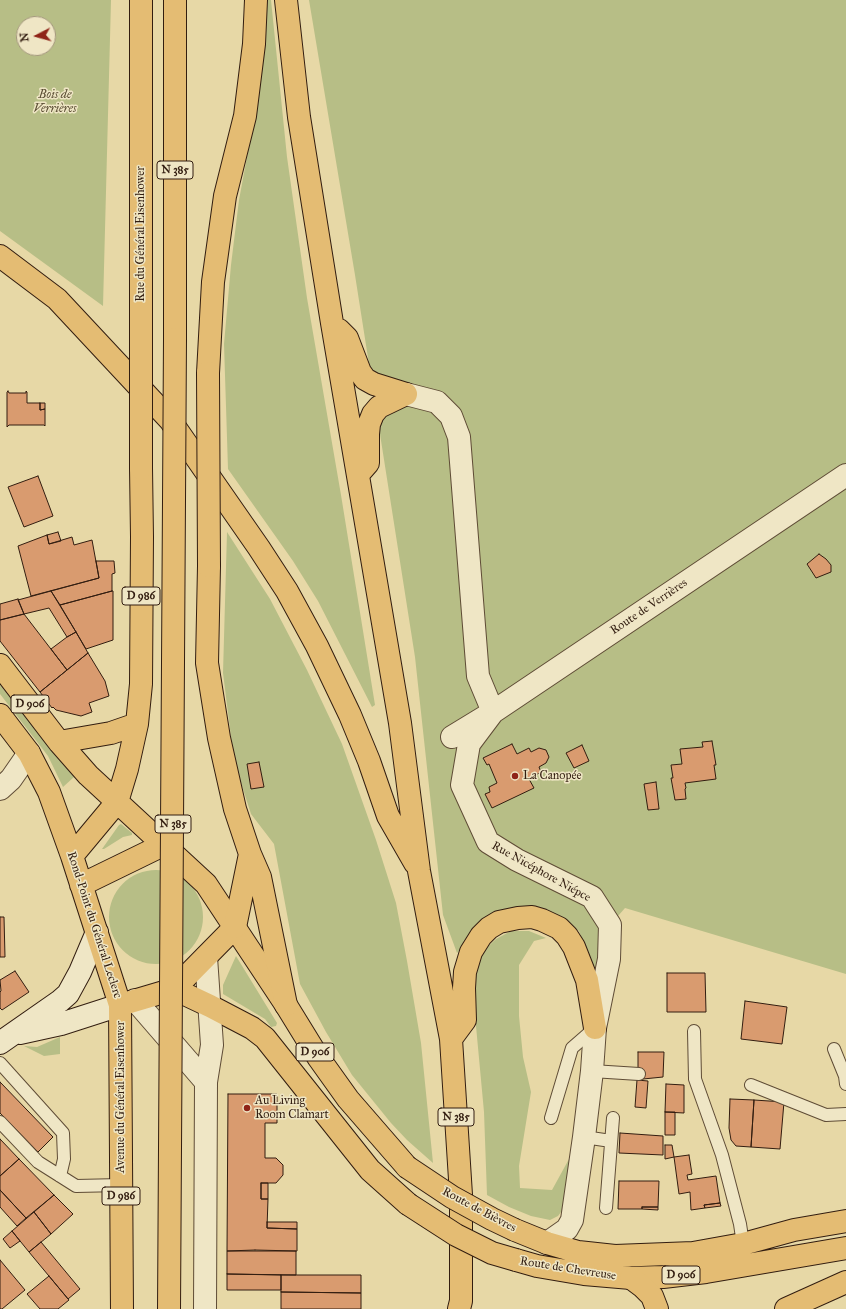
<!DOCTYPE html>
<meta charset="utf-8">
<style>
body{margin:0}
#map{position:relative;width:846px;height:1309px;overflow:hidden;background:#e7d8a6;font-family:"IM FELL Great Primer",serif}
canvas{display:block}
.north{position:absolute;left:16px;top:16px;width:40px;height:40px;box-sizing:border-box;background:#efe6c5;border:1px solid #a3967d;border-radius:50%;rotate:264deg;font-size:11px;font-weight:700;line-height:16px;text-align:center;color:#321d10}
.north::after{content:'';display:block;margin:auto;width:14px;height:18px;background:#8f2418;clip-path:polygon(50% 0,100% 100%,50% 72%,0 100%)}
</style>
<div id="map">
<canvas width="846" height="1309"></canvas>
<div class="north">N</div>
</div>
<script>
const context = document.querySelector('canvas').getContext('2d');
context.lineJoin = 'round';
function paint(path, color) { context.fillStyle = color; context.fill(path, 'evenodd'); }
const poly = rows => new Path2D(rows.map(r => 'M' + r).join(''));
function strokePath(path, color, width, dash) { context.strokeStyle = color; context.lineWidth = width; context.lineCap = dash ? 'butt' : 'round'; context.setLineDash(dash || []); context.stroke(path); }
function write(font, color, halo, rows, align = 'center') {
  context.font = font + ' "IM FELL Great Primer",serif'; context.lineWidth = 3; context.setLineDash([]); context.textBaseline = 'middle'; context.strokeStyle = halo; context.fillStyle = color; for (const [text, x, y, turn = 0] of rows) {
    context.save(); context.translate(x, y); context.rotate((+turn || 0) * Math.PI / 180); context.textAlign = isNaN(turn) ? turn : align; if (halo) context.strokeText(text, 0, 0); context.fillText(text, 0, 0); context.restore();
  }
}
paint(poly([
 [0,0,111,0,103,306,0,231],
 [24,24,48,24,48,48,24,48],
 [264,0,271,0,287,157,307,298,341,495,375,705,372,707,318,601,293,561,228,469,224,344,231,265,239,200,252,130],
 [309,0,846,0,846,974,625,908,605,931,596,989,588,954,579,931,540,907,511,909,486,920,457,953,443,915,415,657,355,275],
 [227,532,270,599,307,670,342,744,376,840,396,903,407,961,421,1043,433,1163,407,1140,391,1123,352,1075,326,1032,300,984,274,844,251,814,234,761,223,673],
 [0,685,74,777,63,787,48,756,0,694],
 [121,824,132,833,132,835,123,837,104,849,102,849,119,825],
 '109 917a47 47 0 1 1 94 0a47 47 0 1 1-94 0Z',
 [511,931,529,931,546,938,534,941,519,965,519,1016,523,1057,531,1092,519,1166,520,1188,552,1190,569,1159,568,1192,564,1208,558,1216,550,1220,531,1216,509,1207,487,1195,484,1112,472,983,477,964,484,950,496,939],
 [236,956,277,1023,276,1026,271,1027,265,1019,223,994,223,985],
 [60,1037,60,1054,44,1056,24,1046,37,1047]
]), '#b7be86');
const building = poly([
 [8,391,9,393,26,393,26,391,27,392,27,403,40,403,40,410,45,409,45,426,44,425,9,425,7,427,7,392,8,391],
 [40,403,45,403,45,409,40,410,40,403],
 [38,476,53,516,24,527,8,487,38,476],
 [58,532,61,541,49,544,47,535,58,532],
 [47,535,49,544,72,537,74,545,92,540,99,578,31,596,18,546,47,535],
 [819,554,826,559,831,565,831,572,816,578,807,564,819,554],
 [96,561,114,561,115,573,112,574,112,591,60,605,51,591,99,578,96,561],
 [51,591,76,632,67,637,49,608,24,614,67,670,40,692,0,641,0,620,24,614,18,600,51,591],
 [112,591,113,591,113,640,86,649,60,605,112,591],
 [18,599,24,614,0,620,0,604,18,599],
 [76,632,88,653,67,670,51,649,67,637,76,632],
 [88,653,105,681,109,696,89,703,92,712,81,716,56,710,53,707,52,708,40,692,88,653],
 [712,741,716,765,714,765,716,779,685,783,686,788,685,789,686,799,675,800,671,778,673,778,671,765,682,764,680,749,703,747,702,742,712,741],
 [512,744,517,754,529,748,531,752,539,748,546,750,549,757,546,763,539,767,541,772,529,779,534,788,492,808,485,794,490,792,489,787,497,783,489,764,487,765,483,758,512,744],
 [582,745,589,761,574,768,566,753,582,745],
 [259,762,264,787,251,789,247,764,259,762],
 [656,782,659,809,648,810,644,784,656,782],
 [0,917,4,917,5,957,0,957,0,917],
 [15,971,29,992,2,1010,0,1008,0,992,1,991,0,980,15,971],
 [667,973,705,973,706,1012,667,1012,667,973],
 [745,1001,787,1007,782,1044,741,1039,745,1001],
 [638,1052,664,1052,663,1077,643,1079,643,1069,638,1069,638,1052],
 [637,1080,648,1081,646,1108,635,1107,637,1080],
 [0,1082,53,1137,38,1152,0,1113,0,1082],
 [666,1084,684,1085,684,1113,665,1112,666,1084],
 [228,1094,277,1094,277,1123,265,1123,265,1158,276,1158,283,1165,283,1175,276,1183,261,1183,261,1199,268,1199,267,1228,297,1229,297,1251,227,1251,228,1094],
 [730,1099,754,1100,751,1147,736,1146,731,1140,729,1128,730,1099],
 [754,1100,784,1102,780,1149,751,1147,754,1100],
 [665,1112,675,1112,675,1135,665,1135,665,1112],
 [620,1133,663,1136,663,1155,619,1153,620,1133],
 [0,1139,19,1159,0,1176,0,1139],
 [665,1145,672,1145,674,1157,665,1159,665,1145],
 [689,1155,692,1174,687,1175,688,1180,716,1176,720,1203,704,1205,705,1208,691,1210,690,1192,679,1194,674,1157,689,1155],
 [19,1159,54,1195,26,1218,0,1190,0,1176,19,1159],
 [619,1181,659,1181,658,1207,642,1207,642,1209,618,1209,619,1181],
 [261,1183,268,1183,268,1199,261,1199,261,1183],
 [0,1190,26,1218,17,1226,0,1207,0,1190],
 [54,1195,73,1214,51,1234,34,1212,54,1195],
 [720,1203,721,1206,705,1208,704,1205,720,1203],
 [642,1207,658,1207,658,1210,642,1209,642,1207],
 [34,1212,51,1234,29,1252,12,1231,34,1212],
 [267,1222,297,1222,297,1229,267,1228,267,1222],
 [12,1231,20,1241,10,1248,3,1239,12,1231],
 [41,1242,80,1289,68,1299,29,1252,41,1242],
 [255,1250,296,1251,296,1275,227,1274,227,1251,255,1250],
 [0,1260,25,1290,2,1309,0,1309,0,1260],
 [227,1274,281,1275,281,1290,227,1290,227,1274],
 [281,1275,361,1275,361,1293,281,1292,281,1275],
 [49,1276,69,1300,58,1309,40,1309,27,1294,49,1276],
 [281,1292,361,1293,361,1309,281,1309,281,1292]
]);
paint(building, '#d99b6f');
strokePath(building, '#321d10', 1);
const service = poly([
 [694,1031,695,1079,722,1155,740,1224,743,1244],
 [834,1049,845,1076,846,1084],
 [0,1063,63,1133,64,1159,60,1176],
 [592,1071,639,1074],
 [751,1085,826,1115,846,1114],
 [551,1118,572,1048,595,1028],
 [0,1122,38,1162,76,1186,121,1185],
 [584,1137,611,1141],
 [606,1208,613,1118]
]);
const minor = poly([
 [406,394,437,402,451,416,459,437,478,676,493,712,469,744,462,785,488,842,517,860,592,897,610,925,609,959,595,1028,592,1071,584,1137,572,1220,567,1229,547,1243],
 [452,737,493,712,846,475],
 [0,789,11,779,29,753],
 [135,1000,206,1082],
 [205,1309,206,1082,212,1045,206,957]
]);
const secondary = poly([
 [20,1033,61,1024,120,1005],
 [0,1043,60,1001,68,994,80,972,97,932]
]);
const primary = poly([
 [141,312,141,0],
 [0,665,59,742,88,775,206,884,286,1005,318,1057,348,1099,407,1167],
 [0,715,29,753,49,792,72,856,120,1005,122,1309],
 [59,742,111,733,137,724],
 [72,856,117,802,127,769,137,724,141,684,142,537,141,468],
 [81,885,163,845],
 [174,989,210,1006,252,1028,265,1038,370,1170,408,1204],
 [120,1005,174,989,235,927],
 [515,1230,547,1243,578,1252,615,1256,693,1253,743,1244,794,1230,846,1221],
 [516,1260,537,1266,584,1274,631,1278,663,1277,706,1272,846,1248]
]);
const trunk = poly([
 [175,0,175,339],
 [286,0,299,117,332,323,400,723,419,871,451,1039,461,1195,461,1301,459,1309],
 [0,256,57,299,170,420,259,548,287,591,317,646,350,715,369,761,388,816,415,863],
 [339,330,347,338,360,372,365,379,374,384,406,394],
 [208,373,213,282,225,196,245,116,254,44,256,0],
 [361,471,368,463,368,434,369,424,373,414,379,407,406,394],
 [209,566,207,663,219,738,235,809,250,854,260,877,286,1005],
 [235,927,250,854],
 [451,1039,465,1020,464,988,465,972,471,952,481,936,489,928,499,922,518,918,532,917,542,920,559,928,567,936,574,947,587,980,595,1028],
 [631,1278,643,1287,652,1296,657,1309],
 [786,1309,846,1282]
]);
strokePath(service, '#5f4c36', 14);
strokePath(minor, '#5f4c36', 24);
strokePath(secondary, '#321d10', 24);
strokePath(primary, '#321d10', 24);
strokePath(trunk, '#321d10', 24);
strokePath(service, '#efe6c5', 12);
strokePath(minor, '#efe6c5', 22);
strokePath(secondary, '#efe6c5', 22);
strokePath(primary, '#e4bc73', 22);
strokePath(trunk, '#e4bc73', 22);
const primaryBridge = poly([
 [141,468,141,312],
 [407,1167,452,1197,492,1219,515,1230],
 [408,1204,456,1235,492,1253,516,1260]
]);
const trunkBridge = poly([
 [208,373,209,566],
 [169,1309,175,339]
]);
strokePath(primaryBridge, '#321d10', 24, []);
strokePath(trunkBridge, '#321d10', 24, []);
strokePath(primaryBridge, '#e4bc73', 22);
strokePath(trunkBridge, '#e4bc73', 22);
for (const [x, y, r, color] of [
 [515,776,4,"#8f2418"],
 [247,1108,4,"#8f2418"]
]) { const dot = new Path2D(); dot.arc(x, y, r, 0, 2 * Math.PI); context.fillStyle = color; context.fill(dot); strokePath(dot, '#efe6c5', 1.5); }
for (const [x, y, w] of [
 [175,170,36],
 [141,596,38],
 [30,704,38],
 [173,824,36],
 [315,1052,38],
 [456,1117,36],
 [121,1196,38],
 [681,1275,38]
]) { const box = new Path2D(); box.roundRect(x - w / 2, y - 9, w, 18, 3); context.fillStyle = '#efe6c5'; context.fill(box); strokePath(box, '#321d10', 1); }
write('bold 11px', '#321d10', null, [
 ["N 385",175,170],
 ["D 986",141,596],
 ["D 906",30,704],
 ["N 385",173,824],
 ["D 906",315,1052],
 ["N 385",456,1117],
 ["D 986",121,1196],
 ["D 906",681,1275]
]);
write('italic 12px', '#5a4d33', '#efe6c5', [
 ["Bois de",55,95],
 ["Verrières",55,109]
]);
write('12px', '#321d10', '#efe6c5', [
 ["Rue du Général Eisenhower",141,234,-90],
 ["Route de Verrières",649,607,-34],
 ["Rue Nicéphore Niépce",541,872,29],
 ["Rond-Point du Général Leclerc",94,925,72],
 ["Avenue du Général Eisenhower",121,1097,-90],
 ["Route de Bièvres",479,1210,28],
 ["Route de Chevreuse",568,1269,9]
]);
write('12px', '#321d10', '#efe6c5', [
 ["La Canopée",523,776],
 ["Au Living",255,1101],
 ["Room Clamart",255,1115]
], 'left');
</script>
